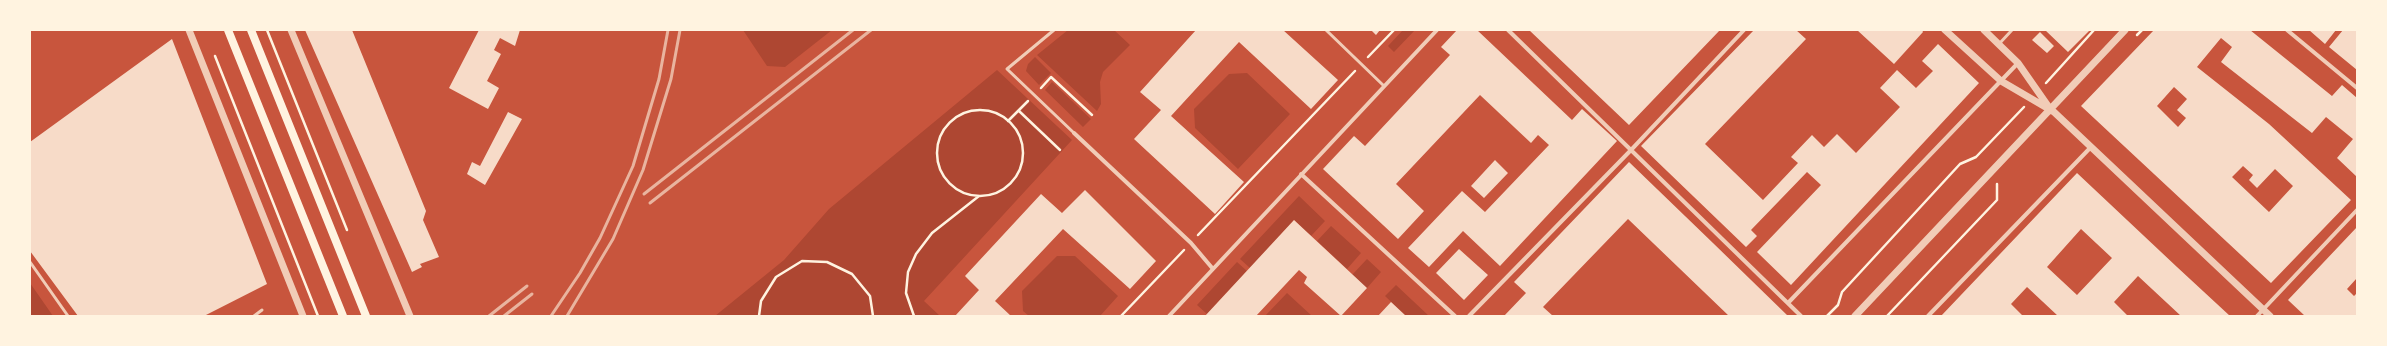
<!DOCTYPE html>
<style>
body{margin:0}
#map{position:relative;width:2387px;height:346px;overflow:hidden;background:#c8553d;font-family:"Playfair Display",serif}
canvas{display:block}
.frame{position:absolute;inset:0;border:31px solid #fff3e0;pointer-events:none}
</style>
<div id="map">
<canvas width="2387" height="346"></canvas>
<div class="frame"></div>
</div>
<script>
const context = document.querySelector('canvas').getContext('2d');
context.lineJoin = 'round';
function paint(path, color) { context.fillStyle = color; context.fill(path, 'evenodd'); }
const poly = rows => new Path2D(rows.map(r => 'M' + r).join(''));
function strokePath(path, color, width, dash) { context.strokeStyle = color; context.lineWidth = width; context.lineCap = dash ? 'butt' : 'round'; context.setLineDash(dash || []); context.stroke(path); }
paint(poly([
 [743,30,832,30,785,67,767,66],
 [1068,30,1114,30,1130,45,1103,72,1100,82,1101,104,1097,111,1037,55],
 [1403,30,1415,30,1394,52,1388,46],
 [1035,57,1051,73,1039,85,1026,71,1028,64],
 [997,70,1072,140,924,301,940,316,715,316,784,260,829,209],
 [1247,73,1290,114,1238,169,1195,128,1194,109,1229,74],
 [1052,82,1091,119,1083,127,1045,90],
 [1299,196,1325,221,1311,236,1294,220,1250,268,1240,259],
 [1331,226,1361,253,1347,269,1317,241],
 [1057,256,1075,256,1118,296,1100,316,1029,316,1023,311,1022,291],
 [1367,259,1381,272,1367,288,1352,275],
 [1237,262,1247,271,1207,314,1197,305],
 [30,283,53,316,30,316],
 [1396,285,1429,316,1406,316,1385,296],
 [1287,293,1312,316,1265,316]
]), '#ae4732');
paint(poly([
 [305,30,352,30,426,211,423,220,439,257,420,264,422,267,412,272],
 [479,30,520,30,515,46,500,38,494,50,501,54,487,81,499,88,488,109,449,88],
 [1196,30,1283,30,1338,80,1311,109,1239,42,1171,116,1244,182,1215,214,1134,139,1161,110,1140,92],
 [1371,30,1380,30,1376,35],
 [1457,30,1477,30,1572,120,1582,109,1617,141,1500,266,1463,231,1429,267,1408,248,1462,191,1485,212,1549,145,1538,135,1531,143,1480,95,1396,184,1424,211,1398,239,1323,169,1354,136,1365,146,1450,55,1441,47],
 [1529,30,1720,30,1629,125],
 [1754,30,1796,30,1806,39,1705,144,1763,200,1798,163,1791,157,1812,135,1824,147,1837,134,1856,153,1900,107,1880,88,1897,70,1916,88,1933,71,1922,61,1938,44,1979,83,1791,285,1757,252,1821,185,1807,172,1751,230,1757,236,1746,247,1641,146],
 [1857,30,1922,30,1923,32,1894,64],
 [2045,30,2090,30,2068,52],
 [2154,30,2250,30,2332,96,2342,85,2357,98,2357,177,2337,158,2353,139,2326,117,2312,133,2221,62,2232,47,2221,38,2197,67,2269,124,2351,200,2271,283,2081,106],
 [2174,87,2187,99,2177,110,2186,118,2178,127,2157,106],
 [2243,166,2253,175,2249,180,2257,188,2275,169,2293,186,2269,212,2232,177],
 [2309,30,2336,30,2325,44],
 [2343,30,2357,30,2357,70,2329,47],
 [2040,32,2054,46,2047,53,2032,40],
 [172,39,267,284,204,316,78,316,30,251,30,142],
 [508,112,522,119,485,185,467,174,472,162,480,166],
 [1495,160,1508,173,1484,198,1471,186],
 [1629,162,1713,243,1788,316,1729,316,1628,219,1543,307,1553,316,1504,316,1526,293,1514,282],
 [2077,173,2177,267,2230,316,2181,316,2138,276,2114,302,2128,316,2058,316,2027,287,2011,304,2023,316,1941,316],
 [2081,229,2112,258,2077,295,2047,267],
 [1085,190,1156,261,1130,289,1063,229,995,301,1011,316,955,316,979,290,965,276,1041,194,1062,213],
 [1294,220,1367,288,1341,316,1304,283,1307,277,1299,270,1256,316,1205,316],
 [2357,227,2357,278,2347,289,2354,296,2357,293,2357,316,2305,316,2288,300],
 [1459,249,1488,275,1464,300,1436,273],
 [1391,302,1406,316,1378,316]
]), '#f7dbc8');
strokePath(poly([
 [267,30,347,230],
 [2137,35,2142,30],
 [215,56,318,316],
 [1368,57,1394,30],
 [2046,83,2094,30],
 [1041,88,1051,77,1092,115],
 '937 153a43 43 0 1 1 86 0a43 43 0 1 1-86 0Z',
 [1019,111,1060,150],
 [1008,121,1028,101],
 [1198,235,1355,71],
 [759,316,761,301,776,277,802,261,827,262,852,274,870,296,873,316],
 [914,316,906,293,908,272,916,254,932,233,979,196],
 [1121,316,1184,250],
 [1827,316,1838,305,1842,292,1960,164,1976,157,2024,107],
 [1887,316,1997,200,1997,184]
]), '#fff3e0', 2.5);
strokePath(poly([
 [1054,30,1007,69,1074,133],
 [1326,30,1384,86],
 [1999,44,2012,30],
 [30,262,68,316],
 [254,316,262,310]
]), '#f1ccb7', 3);
strokePath(poly([
 [1508,30,1801,316],
 [2287,30,2357,88],
 [1074,133,1191,243,1213,269],
 [1301,174,1455,316],
 [1788,303,2018,63],
 [1169,316,1437,30],
 [1469,316,1632,149,1744,30],
 [1928,316,2091,147],
 [2257,316,2357,210]
]), '#f1ccb7', 4);
strokePath(poly([
 [189,30,303,316],
 [291,30,410,316],
 [1945,30,2001,81,2054,112,2270,316],
 [1984,30,2018,63,2048,106],
 [1855,316,2125,30]
]), '#f1ccb7', 7);
strokePath(poly([
 [228,30,343,316],
 [251,30,366,316]
]), '#fff3e0', 8);
strokePath(poly([
 [644,194,853,30],
 [650,203,871,30],
 [489,316,527,286],
 [504,316,532,294],
 [551,316,580,273,600,238,633,166,659,79,668,30],
 [567,316,613,239,643,170,671,79,680,30]
]), '#e9b49f', 3);
</script>
